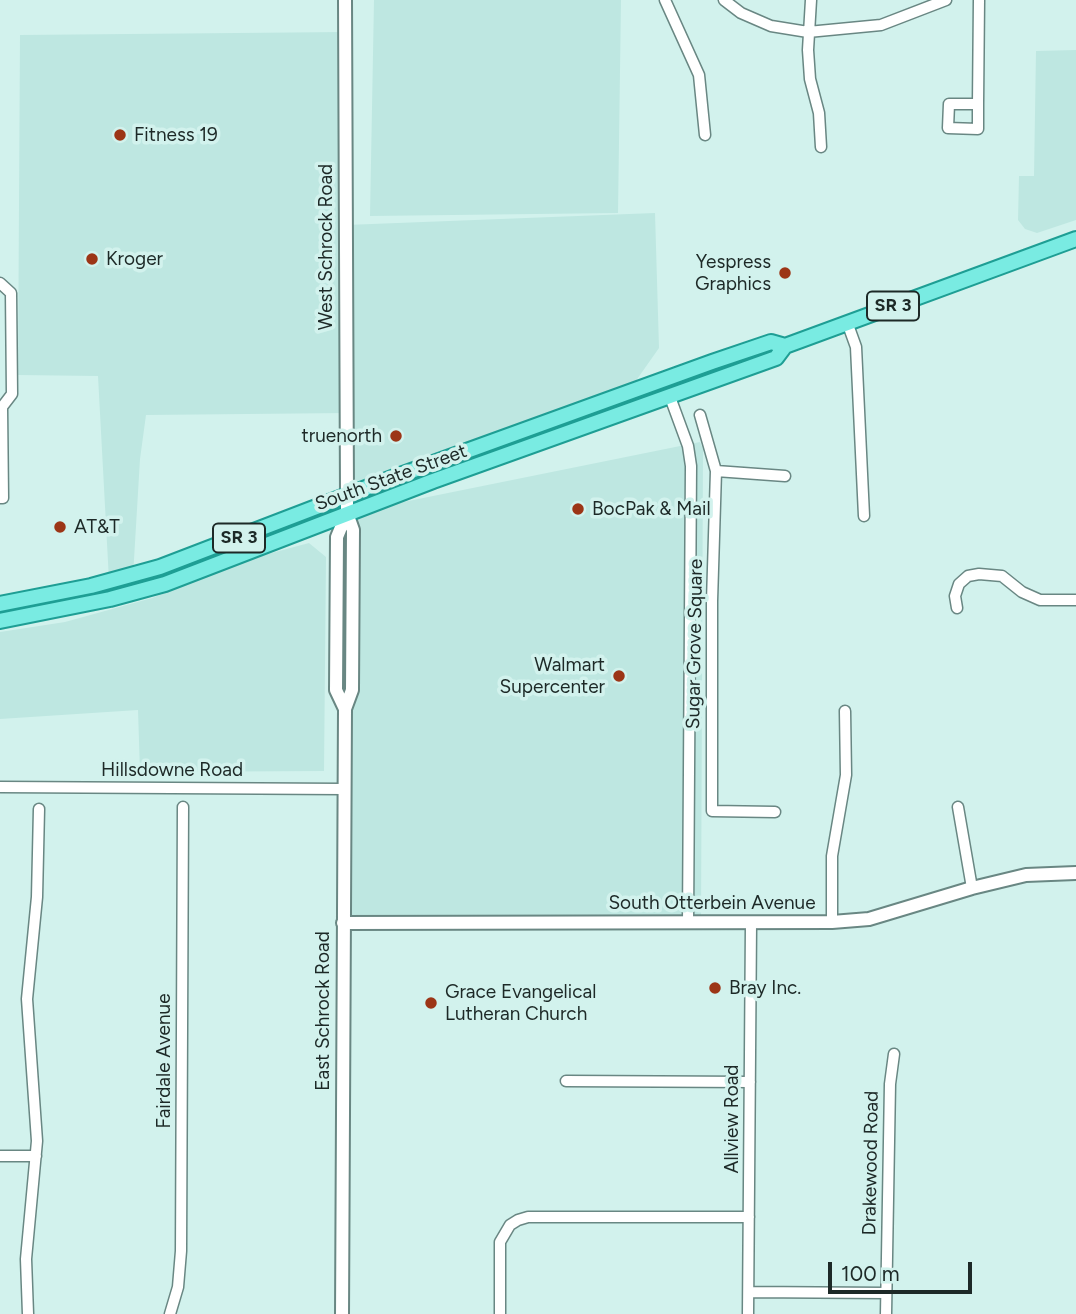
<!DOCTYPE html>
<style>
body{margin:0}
#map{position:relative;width:1076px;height:1314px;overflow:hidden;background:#d2f2ed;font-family:Figtree,sans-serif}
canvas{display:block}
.scale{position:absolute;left:828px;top:1262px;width:144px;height:32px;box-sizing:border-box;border:4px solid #1d2927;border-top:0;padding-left:9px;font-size:21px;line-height:24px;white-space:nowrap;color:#1d2927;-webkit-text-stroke:5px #d2f2ed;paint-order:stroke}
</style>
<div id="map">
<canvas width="1076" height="1314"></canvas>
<div class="scale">100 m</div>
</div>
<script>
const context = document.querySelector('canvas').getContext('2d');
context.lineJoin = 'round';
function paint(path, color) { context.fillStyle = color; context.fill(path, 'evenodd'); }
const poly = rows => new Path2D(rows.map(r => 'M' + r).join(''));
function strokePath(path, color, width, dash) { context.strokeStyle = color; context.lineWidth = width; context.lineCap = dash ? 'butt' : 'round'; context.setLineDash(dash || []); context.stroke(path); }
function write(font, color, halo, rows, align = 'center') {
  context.font = font + ' Figtree,sans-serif'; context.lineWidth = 7; context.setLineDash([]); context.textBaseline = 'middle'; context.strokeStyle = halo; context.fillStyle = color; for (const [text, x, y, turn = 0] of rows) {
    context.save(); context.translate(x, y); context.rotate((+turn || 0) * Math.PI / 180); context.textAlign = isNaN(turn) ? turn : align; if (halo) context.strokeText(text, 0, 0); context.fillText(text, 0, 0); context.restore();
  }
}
paint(poly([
 [374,0,621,0,618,213,370,216],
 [345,32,346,225,655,213,659,348,609,419,354,512,700,442,703,449,701,923,343,923,347,413,146,415,140,459,132,593,110,599,98,376,18,375,20,35],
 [1076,50,1076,220,1037,233,1025,229,1018,220,1019,176,1034,176,1036,51],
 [309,543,326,557,324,771,140,772,138,710,0,719,0,632,65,622,152,598,253,558]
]), '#bee7e1');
const street = poly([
 [665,0,699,75,705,135],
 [724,0,741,13,771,26,808,32,881,25,946,0],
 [811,0,808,50,810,79,819,113,821,147],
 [949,104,978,104,978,129,948,128,949,104],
 [978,104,979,0],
 [0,283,11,293,12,394,2,407,3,498,0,498],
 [847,322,856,347,864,516],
 [670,397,688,446,691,466,688,923],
 [700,415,716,471,712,601,712,811,775,812],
 [716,471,785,476],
 [957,608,955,596,959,584,968,576,979,574,1002,576,1022,592,1040,600,1076,600],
 [0,787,344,789],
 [958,807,972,888],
 [832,922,832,856,846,775,845,711],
 [566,1081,750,1082],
 [0,1156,36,1156],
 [749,1292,886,1293],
 [28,1314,26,1259,37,1141,27,999,37,897,39,809],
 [170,1314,178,1287,181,1251,183,807],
 [500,1314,500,1242,510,1225,518,1220,528,1217,749,1217],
 [748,1314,751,924],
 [886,1314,890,1084,894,1054]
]);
const secondary = poly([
 [345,709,336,690,337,537,347,513],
 [343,923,832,922,869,919,972,888,1026,875,1076,873],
 [342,1314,345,709,352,690,353,530,347,513,347,495,345,0]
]);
const primary = poly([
 [0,604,91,586,160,567,392,478,712,362,771,342,785,346],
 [0,621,110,599,165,584,433,481,776,358,785,346,1076,239]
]);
strokePath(street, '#698783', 13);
strokePath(secondary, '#698783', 16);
strokePath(primary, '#1e9e94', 18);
strokePath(street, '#fff', 10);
strokePath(secondary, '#fff', 12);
strokePath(primary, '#79ebe2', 14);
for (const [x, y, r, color] of [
 [120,135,7,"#9c3516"],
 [92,259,7,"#9c3516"],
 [785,273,7,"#9c3516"],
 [396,436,7,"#9c3516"],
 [578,509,7,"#9c3516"],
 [60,527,7,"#9c3516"],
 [619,676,7,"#9c3516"],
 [715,988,7,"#9c3516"],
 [431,1003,7,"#9c3516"]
]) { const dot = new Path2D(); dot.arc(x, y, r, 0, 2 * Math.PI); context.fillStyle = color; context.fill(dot); strokePath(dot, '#d2f2ed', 2.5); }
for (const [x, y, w] of [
 [893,306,52],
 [239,538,52]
]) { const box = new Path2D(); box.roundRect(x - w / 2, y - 14.5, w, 29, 5); context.fillStyle = '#d2f2ed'; context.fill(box); strokePath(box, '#1d2927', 2); }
write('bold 18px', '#1d2927', null, [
 ["SR 3",893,306],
 ["SR 3",239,538]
]);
write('19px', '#1d2927', '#d2f2ed', [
 ["Fitness 19",134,135],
 ["Kroger",106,259],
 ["Yespress",771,262,"right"],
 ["Graphics",771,284,"right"],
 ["truenorth",382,436,"right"],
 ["BocPak & Mail",592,509],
 ["AT&T",74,527],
 ["Walmart",605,665,"right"],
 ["Supercenter",605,687,"right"],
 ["Bray Inc.",729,988],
 ["Grace Evangelical",445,992],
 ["Lutheran Church",445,1014]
], 'left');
write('19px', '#1d2927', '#d2f2ed', [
 ["West Schrock Road",326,247,-90],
 ["South State Street",391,478,-20],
 ["Sugar Grove Square",695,644,-89],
 ["Hillsdowne Road",172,770],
 ["South Otterbein Avenue",712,903],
 ["East Schrock Road",323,1011,-90],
 ["Fairdale Avenue",164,1061,-90],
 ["Allview Road",732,1119,-90],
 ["Drakewood Road",871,1163,-89]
]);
</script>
